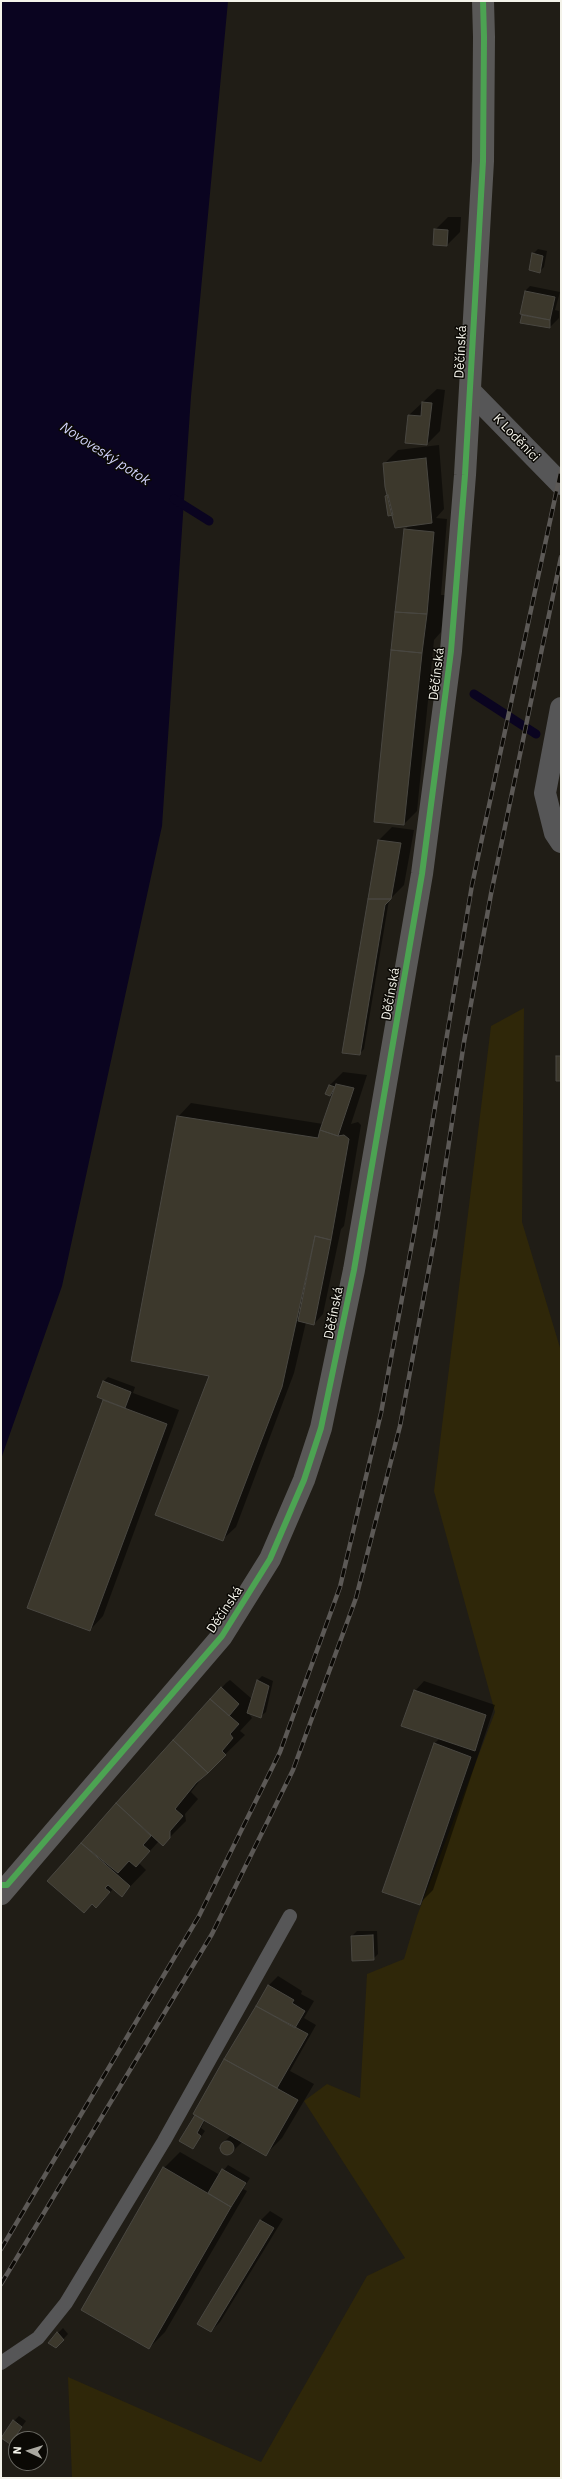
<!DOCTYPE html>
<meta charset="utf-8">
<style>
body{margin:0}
#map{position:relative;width:562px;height:2479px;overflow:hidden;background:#201d16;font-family:"IBM Plex Sans",sans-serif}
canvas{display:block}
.frame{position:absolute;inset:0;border:2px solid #f4f3ea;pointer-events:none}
.north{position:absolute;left:8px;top:2431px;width:40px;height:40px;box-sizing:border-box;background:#0b0905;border:1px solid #686761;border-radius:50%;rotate:274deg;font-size:11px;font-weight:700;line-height:16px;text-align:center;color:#f4f3ea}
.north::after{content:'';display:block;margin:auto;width:14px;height:18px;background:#aaa8a0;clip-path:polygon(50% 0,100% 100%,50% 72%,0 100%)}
</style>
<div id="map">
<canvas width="562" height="2479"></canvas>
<div class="frame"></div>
<div class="north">N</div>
</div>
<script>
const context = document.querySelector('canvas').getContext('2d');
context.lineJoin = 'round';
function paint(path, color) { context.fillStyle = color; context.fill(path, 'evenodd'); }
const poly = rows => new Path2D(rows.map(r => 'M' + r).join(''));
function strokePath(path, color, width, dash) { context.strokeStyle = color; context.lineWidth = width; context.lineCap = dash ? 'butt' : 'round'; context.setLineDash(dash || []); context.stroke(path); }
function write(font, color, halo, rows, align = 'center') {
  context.font = font + ' "IBM Plex Sans",sans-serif'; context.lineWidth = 3; context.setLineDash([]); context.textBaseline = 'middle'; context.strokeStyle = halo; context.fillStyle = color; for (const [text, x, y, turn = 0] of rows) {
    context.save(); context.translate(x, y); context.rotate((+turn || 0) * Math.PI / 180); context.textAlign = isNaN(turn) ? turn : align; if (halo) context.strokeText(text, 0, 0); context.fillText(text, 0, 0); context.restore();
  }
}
paint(poly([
 [524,1008,522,1222,561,1351,561,2478,72,2478,68,2377,261,2462,367,2276,405,2258,304,2101,327,2084,360,2098,367,1974,404,1959,417,1916,495,1712,434,1491,491,1026]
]), '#2f2709');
paint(poly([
 [1,1,228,1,191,396,162,826,62,1286,1,1459]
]), '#0a0420');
paint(poly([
 [448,217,461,217,460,232,447,245,435,230],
 [538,249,547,251,544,267,539,272,533,254],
 [530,286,560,292,555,310,559,311,559,318,550,327,522,322,525,291],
 [437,389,445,390,440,431,427,444,407,442,409,415],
 [439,445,444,509,436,518,447,519,441,595,446,595,441,632,434,640,417,811,404,824,405,530,409,525,393,514,386,496,388,494,384,464,398,450],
 [392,827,414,830,404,885,389,900,364,1049,359,1054,379,840],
 [343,1072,367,1075,351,1124,358,1122,361,1125,344,1226,341,1229,323,1314,314,1324,306,1322,294,1373,236,1527,222,1540,210,1375,178,1117,191,1103,323,1124,332,1096,326,1093,330,1085],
 [108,1377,135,1387,133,1393,179,1410,103,1616,90,1630,28,1607,105,1399,103,1382],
 [262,1676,273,1681,266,1712,261,1716,248,1712,252,1718,240,1731,245,1735,205,1774,191,1792,198,1799,185,1814,186,1821,163,1844,159,1841,139,1863,146,1870,122,1895,114,1888,96,1907,49,1881,226,1683,230,1680,252,1699,258,1680],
 [424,1681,495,1705,433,1890,420,1903,434,1744,440,1738,415,1691],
 [357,1931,377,1931,378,1954,373,1959,352,1936],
 [278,1976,302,1991,301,1994,314,2001,304,2018,316,2025,290,2071,314,2084,282,2138,266,2154,243,2141,231,2153,223,2152,223,2143,231,2135,205,2120,201,2128,205,2131,193,2148,194,2114,268,1986],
 [180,2152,220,2175,228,2165,250,2178,243,2189,247,2191,165,2332,149,2348,164,2168],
 [270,2211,283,2219,220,2322,211,2331,199,2324,261,2220],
 [63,2328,68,2334,56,2347,49,2342],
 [19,2416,26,2421,10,2443,14,2421]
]), '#0007');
strokePath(poly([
 [174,499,209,521],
 [474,694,536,734]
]), '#0a0420', 9);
const building = poly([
 [434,229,448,230,447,246,433,245,434,229],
 [532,253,543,256,540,273,529,270,532,253],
 [525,291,555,297,550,320,520,314,525,291],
 [522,315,550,320,550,328,520,323,522,315],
 [422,402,432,403,427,445,405,443,408,415,421,416,422,402],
 [426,458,432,523,395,528,385,487,383,463,426,458],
 [388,495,393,515,388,516,385,496,388,495],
 [404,529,434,532,427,614,395,612,404,529],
 [395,612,427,614,422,653,391,650,395,612],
 [391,650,422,653,404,825,374,822,391,650],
 [378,840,401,843,391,899,368,899,378,840],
 [368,899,391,899,385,905,360,1055,342,1053,368,899],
 [556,1056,561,1056,561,1081,556,1081,556,1056],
 [336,1084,354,1088,338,1136,320,1130,336,1084],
 [329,1085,335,1087,330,1096,325,1094,329,1085],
 [177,1116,318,1138,320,1130,338,1136,344,1135,349,1139,331,1240,315,1236,282,1387,223,1541,155,1515,209,1376,131,1361,177,1116],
 [315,1236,331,1240,314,1325,298,1321,315,1236],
 [103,1381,131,1392,125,1408,97,1397,103,1381],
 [103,1400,167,1424,90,1631,27,1608,103,1400],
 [257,1680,269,1686,261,1718,247,1713,257,1680],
 [221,1687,239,1704,229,1716,210,1699,221,1687],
 [414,1690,486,1715,475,1751,401,1726,414,1690],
 [210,1699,239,1724,230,1734,233,1738,222,1751,226,1755,208,1773,173,1740,210,1699],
 [173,1740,208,1773,196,1783,175,1809,183,1816,170,1831,170,1838,163,1846,116,1803,173,1740],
 [434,1743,471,1757,420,1905,382,1892,434,1743],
 [116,1803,151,1836,143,1845,150,1851,136,1867,129,1861,118,1873,81,1843,116,1803],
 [81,1843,130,1886,122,1897,108,1885,105,1888,110,1892,96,1908,92,1904,84,1913,47,1881,81,1843],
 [373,1935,374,1960,352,1961,351,1936,373,1935],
 [268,1985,294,2000,292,2003,305,2011,295,2028,256,2006,268,1985],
 [256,2006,308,2034,277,2088,224,2059,256,2006],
 [224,2059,298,2100,266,2156,193,2114,224,2059],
 [195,2115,204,2120,197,2133,201,2136,193,2149,179,2141,195,2115],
 '220 2148a7 7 0 1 1 14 0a7 7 0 1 1-14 0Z',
 [163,2167,231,2207,149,2349,81,2310,163,2167],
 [222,2169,246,2183,231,2207,208,2193,222,2169],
 [260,2220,274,2228,211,2332,197,2324,260,2220],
 [57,2332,64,2340,56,2348,48,2343,57,2332],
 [13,2420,22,2427,10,2444,1,2438,13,2420]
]);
paint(building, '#3c382c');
strokePath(building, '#494741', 1);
strokePath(poly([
 [1,2363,38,2338,66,2303,164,2141,290,1916]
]), '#565657', 14);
strokePath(poly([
 [470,391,561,484],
 [561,708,545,793,555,833,561,842]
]), '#565657', 22);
strokePath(poly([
 [1,1894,222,1636,270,1559,304,1480,321,1428,354,1270,422,874,451,651,465,475,483,161,484,37,483,1]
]), '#595857', 22);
const rail = poly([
 [1,2249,199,1916,280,1752,340,1587,381,1413,415,1227,472,885,561,470],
 [1,2284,212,1934,293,1770,356,1598,400,1426,435,1236,464,1042,491,894,561,557]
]);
strokePath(rail, '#5c5956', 4.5);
strokePath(rail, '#0b0905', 3, [9]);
strokePath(poly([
 [1,1885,7,1885,222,1636,270,1559,304,1480,321,1428,354,1270,422,874,451,651,465,475,483,161,484,37,483,1]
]), '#4ca352', 6);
write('13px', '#f4f3ea', '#0b0905', [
 ["Děčínská",461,352,-87],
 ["K Loděnici",516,438,46],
 ["Děčínská",437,674,-83],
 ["Děčínská",391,994,-80],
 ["Děčínská",334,1313,-79],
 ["Děčínská",225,1610,-56]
]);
write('italic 14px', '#d3d4fd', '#0b0905', [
 ["Novoveský potok",105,454,33]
]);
</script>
